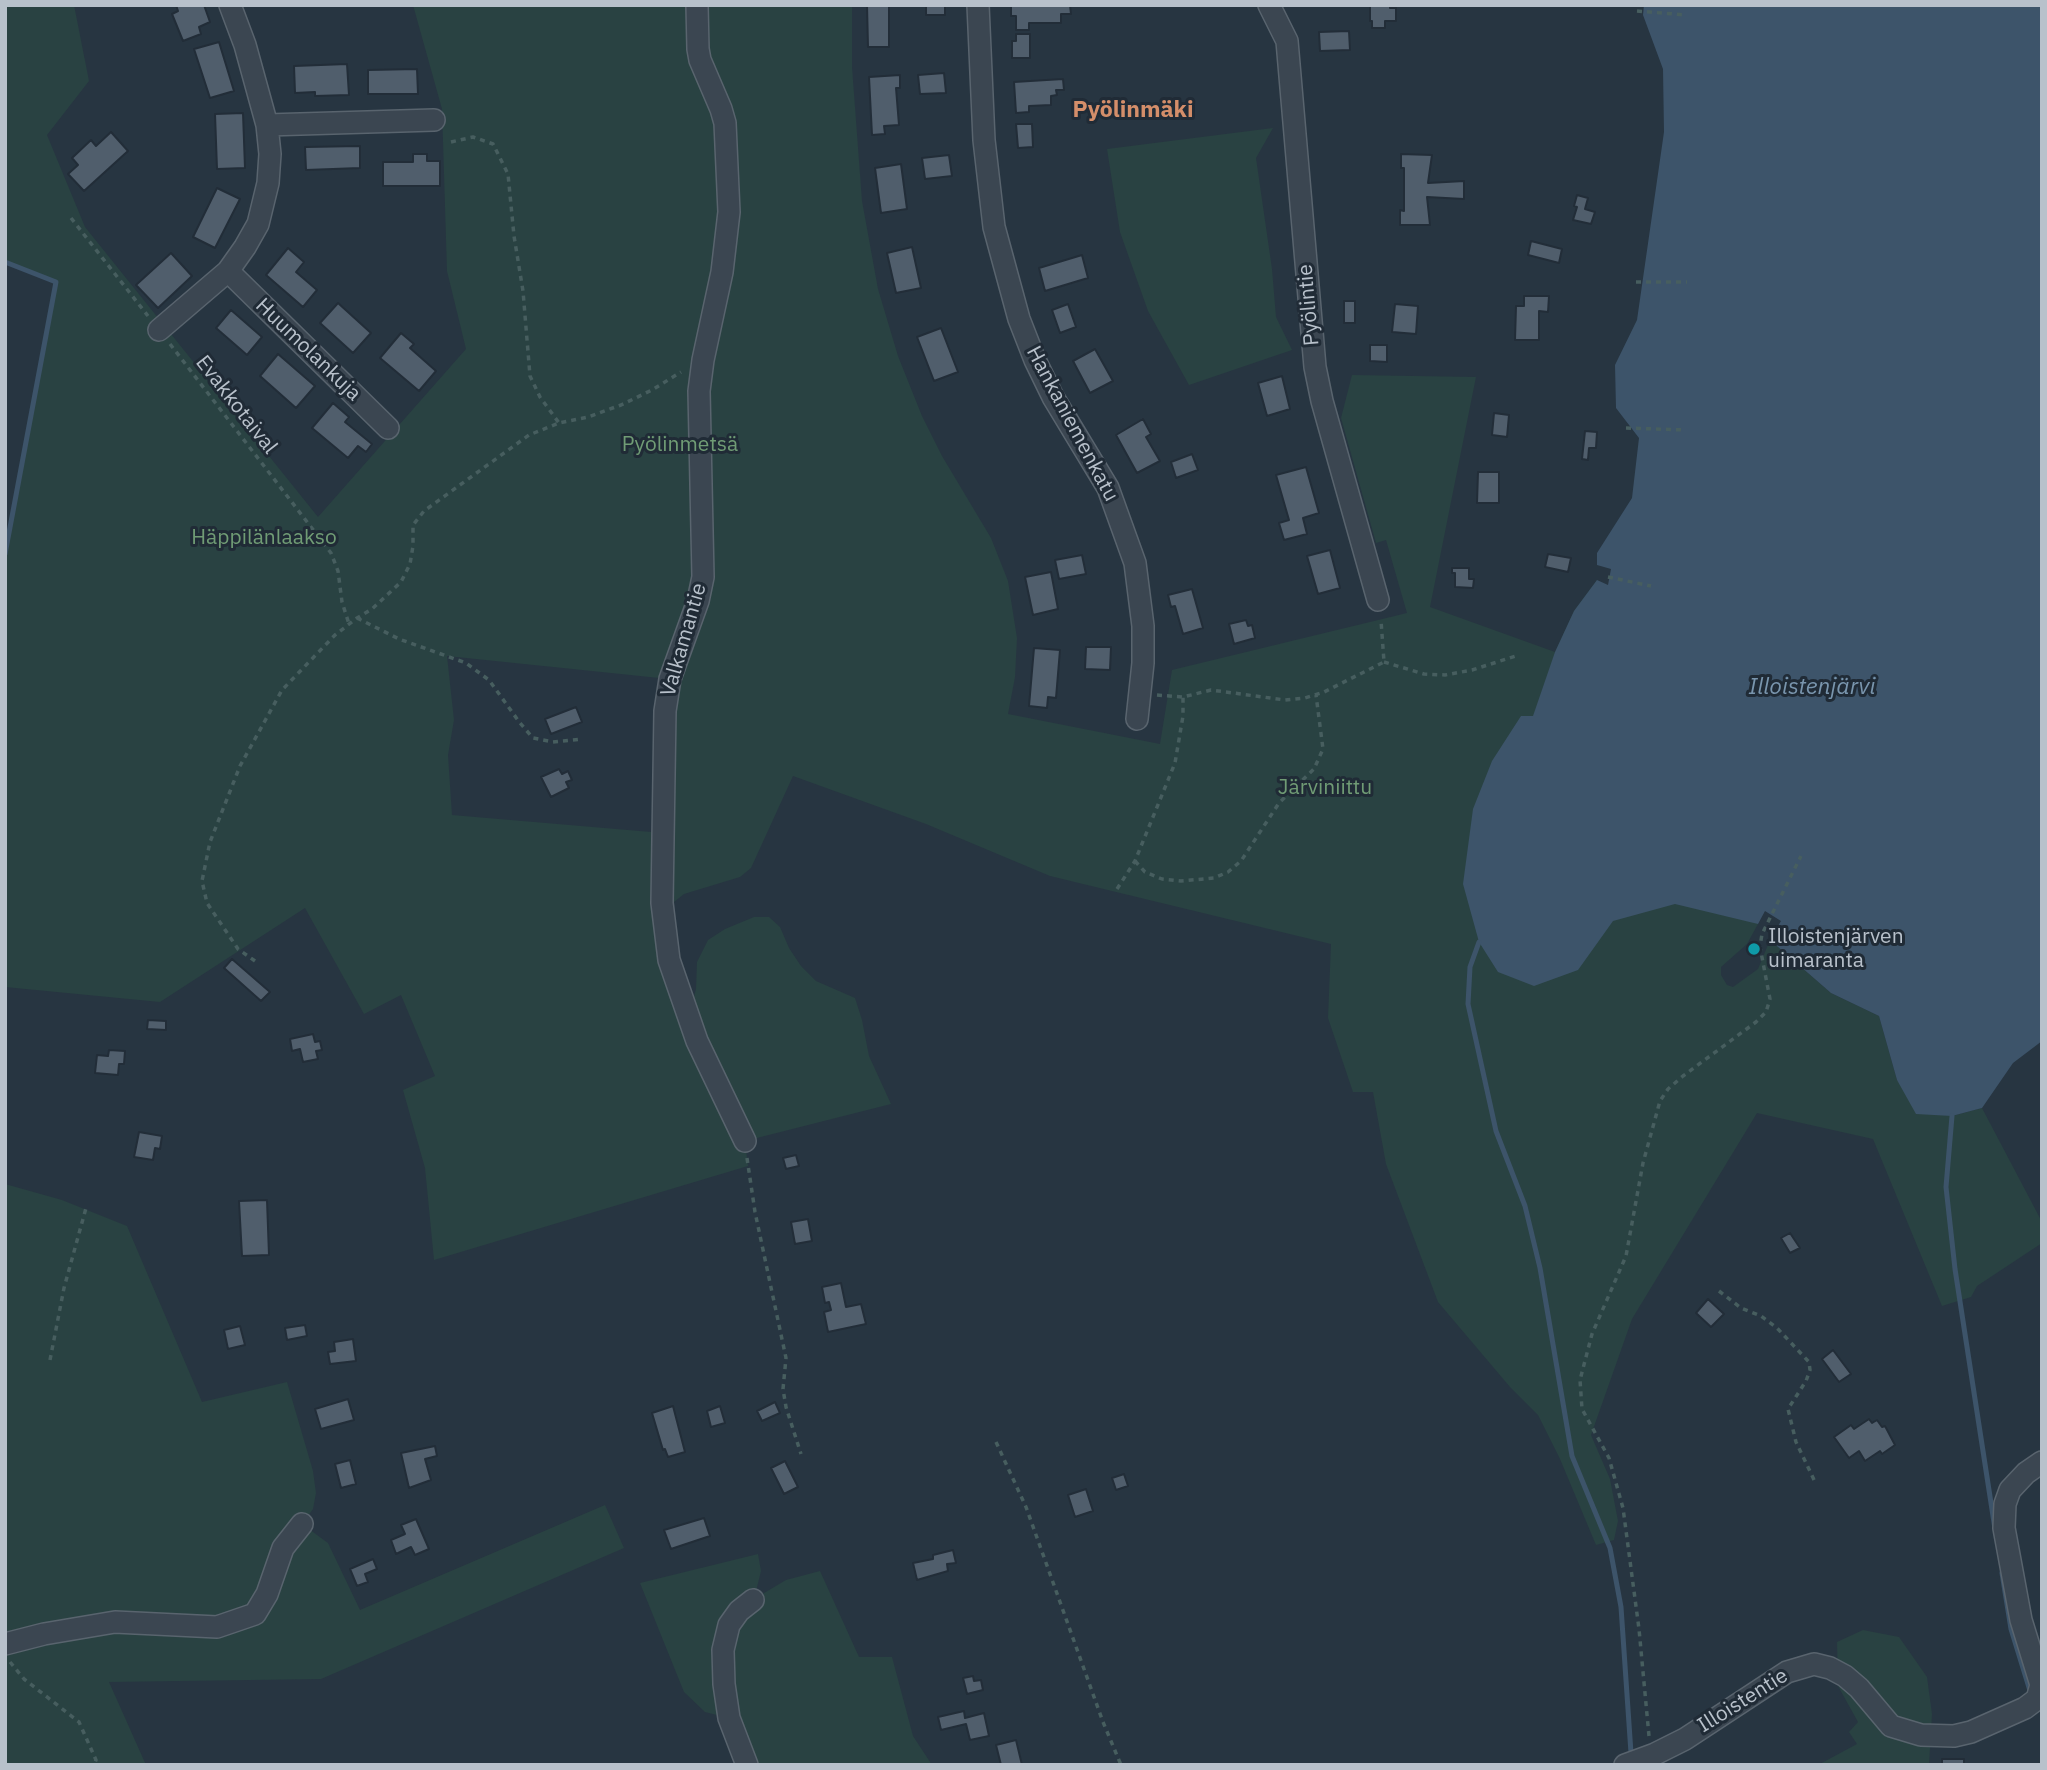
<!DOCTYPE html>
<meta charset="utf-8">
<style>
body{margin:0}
#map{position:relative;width:2047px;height:1770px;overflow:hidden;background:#273541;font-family:"IBM Plex Sans",sans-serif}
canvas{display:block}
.frame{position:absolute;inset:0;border:7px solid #b8c1cb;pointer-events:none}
</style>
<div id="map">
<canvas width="2047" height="1770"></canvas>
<div class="frame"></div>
</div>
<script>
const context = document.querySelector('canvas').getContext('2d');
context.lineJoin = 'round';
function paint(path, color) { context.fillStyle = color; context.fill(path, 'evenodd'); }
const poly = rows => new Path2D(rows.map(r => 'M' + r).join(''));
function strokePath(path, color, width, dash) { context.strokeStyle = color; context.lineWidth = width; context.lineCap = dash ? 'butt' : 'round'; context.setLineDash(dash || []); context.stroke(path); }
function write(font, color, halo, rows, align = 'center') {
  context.font = font + ' "IBM Plex Sans",sans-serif'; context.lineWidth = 6; context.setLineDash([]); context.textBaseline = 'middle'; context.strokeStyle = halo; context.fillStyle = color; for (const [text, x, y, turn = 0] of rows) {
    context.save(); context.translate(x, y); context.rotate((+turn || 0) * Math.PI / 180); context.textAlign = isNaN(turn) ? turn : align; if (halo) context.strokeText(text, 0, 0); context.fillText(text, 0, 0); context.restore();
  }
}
paint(poly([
 [5,5,74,5,89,81,47,135,85,227,318,517,466,349,447,271,442,109,413,5,852,5,852,67,862,201,878,289,898,356,922,416,942,456,991,538,1008,581,1017,638,1015,677,1008,714,1160,744,1172,670,1407,613,1386,540,1376,543,1341,418,1352,375,1476,377,1430,607,1555,652,1574,611,1597,580,1758,924,1747,944,1721,967,1721,975,1727,985,1733,987,1758,969,1770,940,1831,993,1879,1016,1897,1080,1952,1116,1982,1108,2042,1222,2042,1243,1977,1286,1971,1297,1942,1306,1873,1139,1757,1113,1632,1319,1591,1435,1610,1479,1618,1521,1614,1540,1596,1545,1560,1459,1538,1415,1510,1387,1438,1302,1386,1164,1373,1092,1353,1092,1328,1018,1331,944,1050,876,926,824,793,776,751,868,740,877,684,894,669,906,689,1015,696,989,697,962,708,940,725,929,754,917,769,917,780,927,789,948,801,966,816,981,855,998,862,1020,869,1056,891,1104,745,1141,748,1166,434,1260,425,1168,403,1090,435,1076,401,995,364,1014,305,908,160,1002,5,987,5,554,56,282,5,262],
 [447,656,669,679,663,833,452,815,448,755,454,720],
 [1273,128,1256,158,1272,269,1276,317,1292,350,1189,385,1148,311,1120,232,1107,149],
 [5,1184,62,1200,127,1226,202,1402,287,1382,313,1471,316,1493,313,1509,302,1524,328,1543,360,1610,605,1505,624,1548,321,1679,109,1682,146,1765,5,1765],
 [758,1554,761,1571,754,1599,786,1580,820,1571,859,1657,892,1657,913,1736,932,1765,747,1765,729,1718,705,1712,684,1692,640,1583],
 [1863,1630,1899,1637,1927,1677,1932,1714,1929,1765,1818,1765,1857,1744,1849,1732,1858,1722,1838,1686,1837,1642]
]), '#294242');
paint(poly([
 [1644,5,2042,5,2042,1041,2013,1063,1982,1108,1952,1116,1916,1114,1897,1080,1879,1016,1831,993,1770,940,1781,921,1765,911,1758,924,1675,904,1613,921,1578,970,1534,986,1498,972,1479,942,1463,884,1473,809,1492,761,1521,716,1533,716,1555,652,1574,611,1597,580,1608,585,1611,569,1597,565,1597,553,1632,498,1639,438,1616,408,1615,365,1637,320,1664,132,1663,69,1643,15]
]), '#3d546a');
strokePath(poly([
 [5,262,56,282,5,554],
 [1479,942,1470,967,1468,1004,1496,1131,1525,1206,1540,1268,1572,1456,1610,1548,1621,1607,1631,1753],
 [1952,1116,1946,1187,1955,1269,1995,1529],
 [2002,1573,2011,1629,2031,1694]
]), '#3d546a', 5);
const building = poly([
 [176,5,204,5,210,22,199,27,201,34,183,41,172,14,178,11,176,5],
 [867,5,889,5,889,47,868,47,867,5],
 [926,5,945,5,945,15,926,15,926,5],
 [1011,5,1070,5,1071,14,1061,14,1061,23,1029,23,1029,30,1016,30,1016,16,1011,16,1011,5],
 [1370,5,1390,5,1390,8,1396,8,1396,21,1385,21,1385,28,1372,28,1372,21,1370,21,1370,5],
 [1349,31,1350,50,1320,51,1319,32,1349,31],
 [1016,34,1030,34,1030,58,1012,58,1012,41,1016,41,1016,34],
 [219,42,234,91,210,98,194,49,219,42],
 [347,64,349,95,315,96,315,92,295,93,294,66,347,64],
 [417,69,418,94,368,94,368,70,417,69],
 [944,73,946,93,920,94,918,75,944,73],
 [900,75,900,88,896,88,899,125,884,126,885,134,872,135,869,77,900,75],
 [1063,79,1064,90,1056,90,1057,95,1051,96,1051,105,1029,106,1029,112,1016,113,1014,82,1063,79],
 [243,113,245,168,217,169,215,114,243,113],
 [1016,124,1032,124,1033,147,1018,148,1016,124],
 [111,132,128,151,84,191,68,174,78,165,72,158,91,140,96,146,111,132],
 [360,146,360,168,306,170,305,147,360,146],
 [413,154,427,154,427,161,440,161,440,186,383,186,383,162,413,162,413,154],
 [1401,154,1432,155,1428,183,1464,181,1464,199,1427,197,1430,225,1400,225,1400,210,1404,211,1404,168,1401,168,1401,154],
 [949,155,952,176,925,179,922,158,949,155],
 [901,164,907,209,881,213,875,168,901,164],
 [217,188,240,199,215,248,193,237,217,188],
 [1577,195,1588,198,1585,209,1595,212,1591,224,1573,220,1577,207,1574,206,1577,195],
 [1531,241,1562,249,1559,263,1528,255,1531,241],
 [912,247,921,288,896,293,887,253,912,247],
 [288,248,304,262,296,272,317,290,303,307,266,275,288,248],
 [171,253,192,276,158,308,136,285,171,253],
 [1082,255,1088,278,1045,291,1039,268,1082,255],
 [1524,296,1549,296,1548,312,1539,311,1539,340,1515,340,1516,306,1524,306,1524,296],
 [1344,301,1355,301,1355,323,1344,323,1344,301],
 [338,303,371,333,353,353,320,323,338,303],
 [1068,304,1076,327,1060,333,1052,310,1068,304],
 [1395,304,1418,306,1416,334,1392,332,1395,304],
 [231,310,262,337,247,355,216,328,231,310],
 [941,328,958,372,934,381,917,337,941,328],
 [401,333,414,344,410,348,436,371,419,391,380,358,401,333],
 [1370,345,1387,345,1387,362,1370,361,1370,345],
 [1095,349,1113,381,1090,393,1073,361,1095,349],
 [278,354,315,386,296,408,260,376,278,354],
 [1282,376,1290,409,1267,416,1258,383,1282,376],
 [333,403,349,417,345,422,372,444,366,452,358,446,348,458,312,428,333,403],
 [1494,413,1509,415,1507,437,1492,435,1494,413],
 [1143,419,1151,434,1146,437,1160,461,1137,473,1116,435,1143,419],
 [1585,431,1597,432,1596,448,1589,448,1588,460,1582,459,1585,431],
 [1192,454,1198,470,1176,478,1171,462,1192,454],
 [1306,467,1319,513,1303,518,1307,534,1284,540,1279,523,1289,520,1276,475,1306,467],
 [1478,472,1499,472,1499,503,1477,503,1478,472],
 [1330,550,1340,588,1318,594,1307,556,1330,550],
 [1548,554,1571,558,1568,572,1545,567,1548,554],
 [1082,555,1086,574,1059,579,1055,560,1082,555],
 [1452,568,1469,568,1469,579,1474,579,1473,588,1455,587,1455,573,1452,573,1452,568],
 [1051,572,1058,609,1033,615,1025,577,1051,572],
 [1192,589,1203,628,1183,634,1175,606,1171,607,1168,595,1192,589],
 [1246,620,1248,626,1252,625,1255,638,1234,644,1229,624,1246,620],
 [1086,647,1111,647,1110,670,1085,669,1086,647],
 [1034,648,1060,650,1056,698,1048,697,1047,708,1029,706,1034,648],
 [576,707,582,722,551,734,545,719,576,707],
 [559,769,562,774,568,771,572,780,566,782,569,788,551,797,541,777,559,769],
 [232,959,270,992,261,1001,224,968,232,959],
 [148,1020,166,1021,166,1030,147,1029,148,1020],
 [313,1034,315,1042,320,1041,322,1050,316,1051,318,1059,303,1062,300,1049,292,1051,290,1039,313,1034],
 [109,1050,125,1051,124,1064,119,1064,118,1075,95,1073,97,1055,108,1056,109,1050],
 [139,1132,162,1136,160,1149,155,1148,153,1160,134,1157,139,1132],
 [796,1155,799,1166,786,1169,783,1158,796,1155],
 [267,1200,269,1255,242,1256,239,1201,267,1200],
 [808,1219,812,1241,795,1244,791,1222,808,1219],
 [1790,1233,1800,1248,1790,1253,1781,1238,1790,1233],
 [841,1283,846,1307,861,1304,866,1324,828,1332,824,1312,831,1310,829,1302,825,1303,822,1287,841,1283],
 [1708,1299,1724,1314,1711,1327,1696,1313,1708,1299],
 [305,1325,307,1336,287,1340,285,1328,305,1325],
 [240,1326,245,1345,228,1349,224,1330,240,1326],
 [353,1339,356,1361,330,1364,328,1352,335,1351,334,1342,353,1339],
 [1833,1350,1851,1374,1839,1382,1822,1359,1833,1350],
 [348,1399,354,1420,321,1429,315,1409,348,1399],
 [775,1402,780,1413,762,1421,757,1411,775,1402],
 [673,1406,685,1452,668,1457,665,1449,663,1450,652,1413,673,1406],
 [720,1406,725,1423,711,1427,707,1411,720,1406],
 [1869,1419,1872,1423,1877,1420,1882,1427,1885,1426,1895,1445,1882,1454,1880,1451,1865,1461,1859,1451,1849,1458,1834,1437,1851,1425,1854,1429,1869,1419],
 [435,1446,437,1456,425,1459,431,1480,409,1488,401,1453,435,1446],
 [350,1460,356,1484,341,1488,335,1464,350,1460],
 [785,1461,798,1487,784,1494,771,1468,785,1461],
 [1124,1474,1128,1486,1116,1490,1112,1478,1124,1474],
 [1086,1489,1093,1511,1075,1517,1068,1495,1086,1489],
 [704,1518,710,1536,671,1549,664,1530,704,1518],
 [416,1519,429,1549,415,1555,411,1547,396,1554,391,1540,405,1534,401,1525,416,1519],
 [953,1550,956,1563,947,1564,948,1571,917,1580,913,1563,933,1559,933,1555,953,1550],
 [373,1559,377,1569,365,1574,368,1582,357,1586,350,1569,373,1559],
 [973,1676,974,1681,981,1680,983,1690,967,1694,963,1678,973,1676],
 [964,1711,965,1718,984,1713,989,1736,970,1740,966,1724,941,1730,938,1717,964,1711],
 [1016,1740,1022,1765,1001,1765,996,1745,1016,1740],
 [1942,1759,1964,1759,1964,1765,1942,1765,1942,1759]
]);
paint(building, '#505e6c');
strokePath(building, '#222d38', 2);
const minor = poly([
 [697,5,698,49,700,60,721,109,725,123,729,212,722,272,703,360,699,391,703,577,698,601,670,679,665,711,662,903,669,960,697,1041,745,1141],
 [978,5,984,140,994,227,1019,319,1035,360,1053,397,1108,488,1135,563,1143,626,1143,663,1137,719],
 [1269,5,1287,41,1315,367,1322,401,1378,600],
 [267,125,434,120],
 [228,271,388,428],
 [159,330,228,271,245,247,258,224,268,183,270,154,267,125,245,45,230,5],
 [5,1644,44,1634,115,1622,217,1627,255,1614,267,1594,283,1548,302,1524],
 [747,1765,729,1718,724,1684,723,1650,729,1625,739,1611,753,1600],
 [1625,1765,1655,1754,1685,1739,1787,1672,1814,1664,1830,1668,1845,1676,1859,1688,1891,1726,1921,1735,1954,1736,1971,1732,2025,1708,2037,1699,2041,1685,2021,1620,2004,1528,2005,1504,2010,1490,2026,1473,2042,1462]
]);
strokePath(minor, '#59646e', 24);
strokePath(poly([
 [1637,11,1686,15],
 [451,142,473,137,493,144,508,174,514,236,523,291,530,376,540,397,559,423],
 [71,218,148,316],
 [1636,282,1687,282],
 [170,344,331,553,338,571,342,602,349,624],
 [1626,428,1685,430],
 [1608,577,1651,586],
 [357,618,399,639,466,663,489,680,520,723,533,738,553,742,582,739],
 [1384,662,1424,674,1445,675,1472,670,1519,655],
 [1157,695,1183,697,1211,690,1285,700,1305,698,1324,692,1384,662,1381,620],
 [1135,861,1145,872,1162,879,1181,881,1214,878,1228,872,1241,861,1279,803,1314,769,1323,749,1316,695],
 [1117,889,1135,861,1175,763,1183,716,1183,697],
 [255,961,238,949,207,903,202,881,210,842,240,766,282,690,335,635,357,618,372,609,401,582,410,564,413,546,413,525,424,511,529,435,559,423,588,417,621,405,652,390,681,372],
 [747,1158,755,1212,786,1358,783,1389,786,1407,801,1454],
 [1719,1291,1741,1308,1761,1316,1777,1328,1809,1362,1810,1370,1806,1381,1788,1409,1796,1442,1816,1484],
 [50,1360,64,1288,86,1208],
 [996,1442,1026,1507,1103,1722,1121,1765],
 [10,1662,24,1679,79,1722,96,1760,94,1765],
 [1649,1736,1639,1629,1623,1508,1609,1458,1582,1409,1580,1380,1592,1334,1626,1256,1643,1163,1660,1101,1668,1089,1683,1076,1756,1022,1766,1012,1770,999,1760,947,1762,934,1801,856]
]), '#475e5f', 3.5, [5, 5]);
strokePath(minor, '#3b4651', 21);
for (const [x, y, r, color] of [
 [1754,949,7,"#0f9aa8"]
]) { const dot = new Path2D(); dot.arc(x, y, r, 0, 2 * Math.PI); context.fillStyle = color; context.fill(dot); strokePath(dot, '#202b36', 2.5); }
write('21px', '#b8c1cb', '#202b36', [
 ["Pyölintie",1309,305,-95],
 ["Huumolankuja",308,350,44],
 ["Evakkotaival",236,405,52],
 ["Hankaniemenkatu",1072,424,62],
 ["Valkamantie",684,640,-74],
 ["Illoistentie",1743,1701,-32]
]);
write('21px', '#709c75', '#202b36', [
 ["Pyölinmetsä",680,445],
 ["Häppilänlaakso",264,538],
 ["Järviniittu",1325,788]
]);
write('21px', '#b8c1cb', '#202b36', [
 ["Illoistenjärven",1768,937],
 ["uimaranta",1768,961]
], 'left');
write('bold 23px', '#d48e6a', '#202b36', [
 ["Pyölinmäki",1133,110]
]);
write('italic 23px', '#7995ad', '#202b36', [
 ["Illoistenjärvi",1812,687]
]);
</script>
